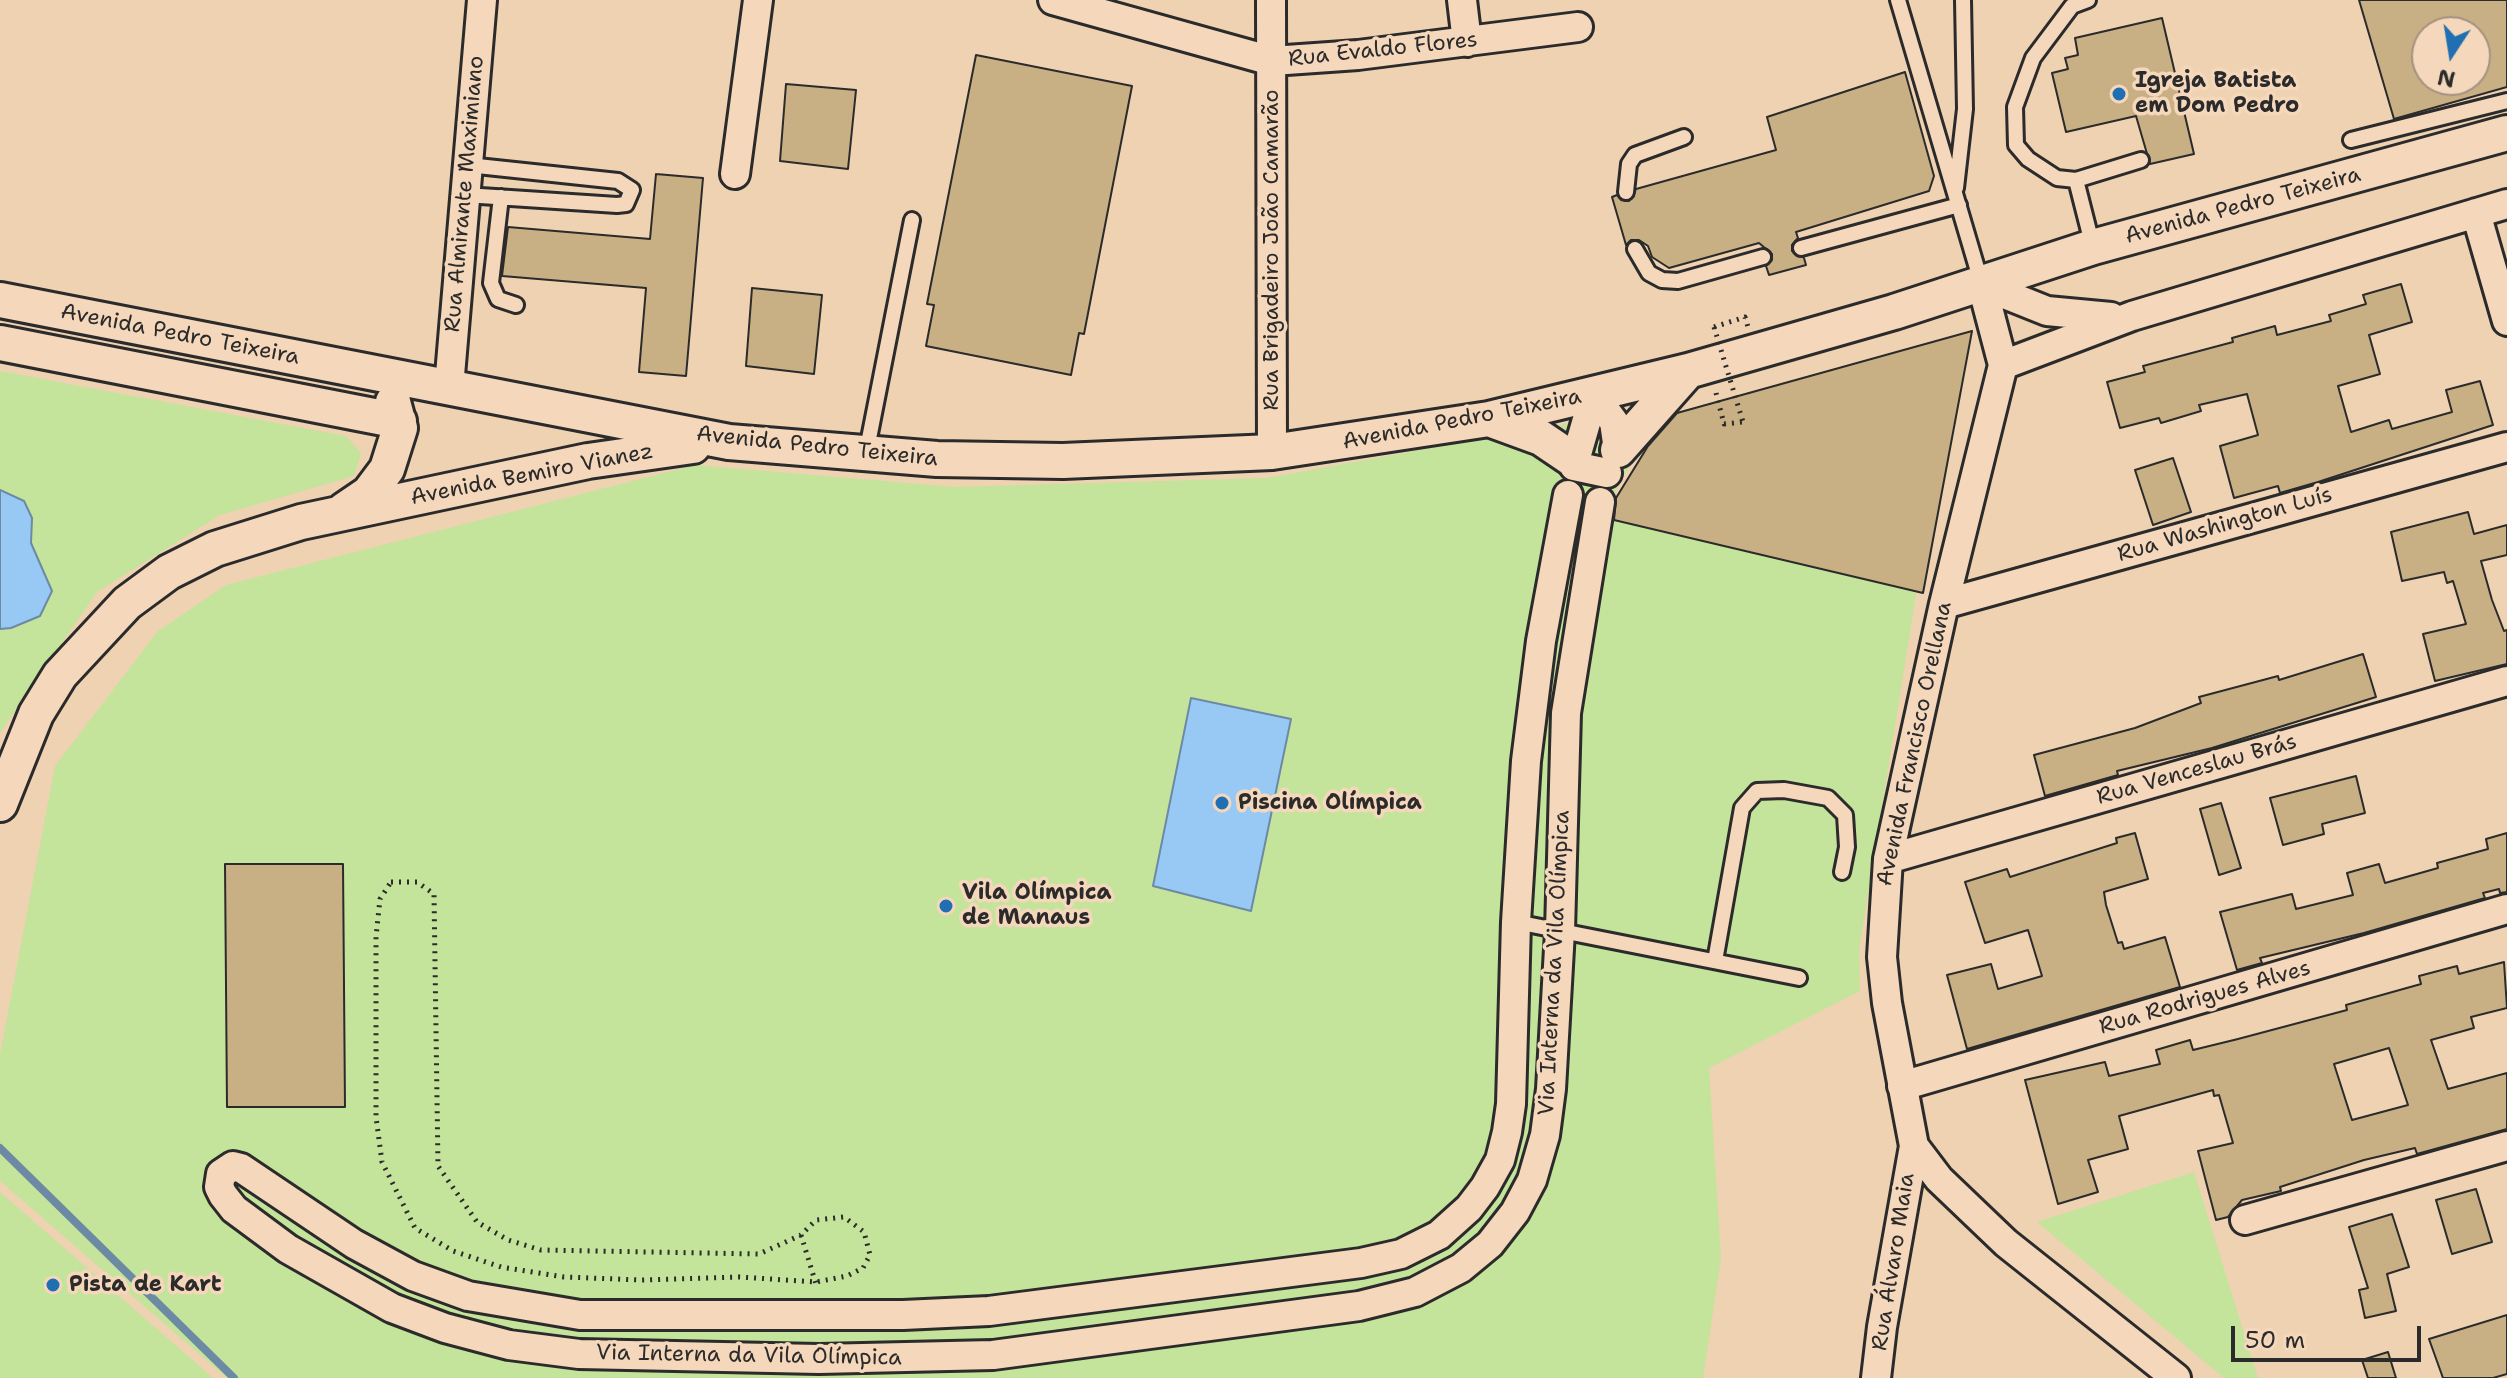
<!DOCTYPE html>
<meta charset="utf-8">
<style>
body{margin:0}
#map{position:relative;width:2507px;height:1378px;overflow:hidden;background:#efd2b2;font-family:"Shantell Sans",sans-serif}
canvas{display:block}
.north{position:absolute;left:2411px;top:16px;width:80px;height:80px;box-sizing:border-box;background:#f5d7bb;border:2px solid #a49281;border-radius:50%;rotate:192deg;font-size:22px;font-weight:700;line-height:32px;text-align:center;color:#2b2b2b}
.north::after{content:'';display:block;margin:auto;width:28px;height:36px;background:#1f6fb2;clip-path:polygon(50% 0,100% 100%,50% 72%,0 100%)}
.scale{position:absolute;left:2231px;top:1326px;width:190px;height:36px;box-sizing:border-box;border:4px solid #2b2b2b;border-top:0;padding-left:10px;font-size:24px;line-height:28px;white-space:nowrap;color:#2b2b2b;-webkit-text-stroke:6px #f5d7bb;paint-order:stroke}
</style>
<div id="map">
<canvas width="2507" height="1378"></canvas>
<div class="north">N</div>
<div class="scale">50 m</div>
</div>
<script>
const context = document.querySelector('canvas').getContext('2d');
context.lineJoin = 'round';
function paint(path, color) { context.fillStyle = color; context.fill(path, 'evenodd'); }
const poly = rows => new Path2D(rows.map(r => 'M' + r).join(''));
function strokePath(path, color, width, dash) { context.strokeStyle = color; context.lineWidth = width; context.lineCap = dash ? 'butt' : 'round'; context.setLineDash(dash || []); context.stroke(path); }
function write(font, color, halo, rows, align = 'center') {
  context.font = font + ' "Shantell Sans",sans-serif'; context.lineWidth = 7; context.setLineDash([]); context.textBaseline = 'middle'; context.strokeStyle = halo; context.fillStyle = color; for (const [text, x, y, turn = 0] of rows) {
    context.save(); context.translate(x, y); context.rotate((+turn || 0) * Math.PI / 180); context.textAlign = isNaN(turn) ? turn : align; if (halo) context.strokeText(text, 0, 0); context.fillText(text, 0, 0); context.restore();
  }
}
paint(poly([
 [0,371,346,436,361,453,354,476,220,515,97,592,0,733],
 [1676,404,1629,467,1614,494,1920,570,1859,950,1860,991,1709,1068,1721,1259,1703,1378,227,1378,0,1181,0,1054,55,766,157,632,226,585,695,465,955,487,1266,478],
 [2194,1172,2258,1378,2224,1378,2037,1222],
 [0,1192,213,1378,0,1378]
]), '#c4e39b');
const water = poly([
 [0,490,24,501,32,518,31,543,52,591,40,616,11,628,0,629,0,490],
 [1191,698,1291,719,1251,911,1153,886,1191,698]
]);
paint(water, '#98c9f4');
strokePath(water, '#6c8aa4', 2);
strokePath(poly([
 [0,1148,234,1378]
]), '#6c8aa4', 8);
const building = poly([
 [2359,0,2507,0,2507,87,2394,119,2359,0],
 [2427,32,2475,32,2475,80,2427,80,2427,32],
 [2162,18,2194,154,2150,164,2136,116,2066,132,2052,73,2068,69,2065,58,2078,55,2075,38,2162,18],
 [976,55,1132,86,1084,334,1079,333,1071,375,926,346,934,305,927,304,976,55],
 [1905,72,1934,176,1929,191,1796,232,1798,238,1792,245,1792,251,1804,258,1806,265,1769,275,1766,266,1772,260,1772,254,1759,243,1669,268,1652,257,1648,246,1639,240,1631,240,1626,245,1612,197,1617,195,1621,200,1629,201,1636,189,1776,150,1767,117,1905,72],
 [786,84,856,90,848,169,780,161,786,84],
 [656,174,703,178,686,376,639,372,646,288,502,276,508,227,650,239,656,174],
 [2401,284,2412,322,2369,335,2380,374,2338,386,2351,432,2389,420,2392,429,2452,412,2446,390,2480,381,2493,425,2318,482,2280,493,2278,486,2234,498,2220,446,2258,435,2247,394,2199,405,2201,411,2161,423,2159,418,2120,428,2107,382,2145,372,2143,366,2233,342,2232,338,2275,326,2277,335,2331,321,2329,315,2366,304,2363,295,2401,284],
 [752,288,822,295,814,374,746,366,752,288],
 [1972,331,1923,593,1614,520,1616,498,1648,446,1677,413,1972,331],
 [2173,458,2191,512,2153,525,2135,470,2173,458],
 [2468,512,2474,534,2507,525,2507,555,2481,561,2492,600,2504,631,2507,630,2507,664,2435,681,2423,634,2466,624,2453,581,2447,583,2444,572,2402,581,2391,532,2468,512],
 [2363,654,2376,697,2212,748,2117,771,2118,775,2045,796,2034,755,2135,728,2201,703,2199,697,2278,676,2279,680,2363,654],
 [2356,776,2365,813,2322,824,2324,834,2283,845,2270,798,2356,776],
 [2221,803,2241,868,2219,875,2200,809,2221,803],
 [2135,833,2148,879,2104,892,2106,905,2118,943,2122,942,2124,949,2165,937,2180,987,1967,1049,1947,975,1991,964,1998,989,2042,976,2028,930,1985,943,1965,882,2007,869,2010,877,2117,843,2116,838,2135,833],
 [2507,833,2507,892,2500,893,2499,889,2483,893,2485,898,2364,933,2260,958,2262,963,2237,970,2220,912,2292,894,2296,909,2353,895,2347,873,2379,864,2385,883,2438,868,2437,863,2488,849,2486,839,2507,833],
 [225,864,343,864,345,1107,227,1107,225,864],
 [2504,962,2507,1008,2471,1017,2474,1028,2431,1040,2448,1089,2507,1073,2507,1129,2417,1154,2415,1148,2364,1160,2280,1187,2281,1191,2242,1200,2228,1217,2216,1220,2198,1151,2233,1143,2219,1095,2214,1096,2213,1090,2119,1116,2128,1149,2088,1160,2098,1192,2058,1204,2025,1080,2105,1062,2109,1076,2160,1064,2156,1050,2190,1040,2193,1050,2238,1039,2347,1010,2346,1005,2421,984,2419,976,2457,966,2459,974,2504,962],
 [2389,1048,2408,1105,2352,1120,2334,1064,2389,1048],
 [2476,1189,2492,1242,2452,1254,2436,1200,2476,1189],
 [2392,1214,2409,1267,2387,1274,2396,1311,2365,1318,2359,1290,2368,1288,2349,1227,2392,1214],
 [2507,1315,2507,1374,2493,1378,2443,1378,2429,1339,2507,1315],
 [2388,1352,2396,1378,2368,1378,2362,1360,2388,1352]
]);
paint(building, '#c8b084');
strokePath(building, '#2b2b2b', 2);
const service = poly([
 [1898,0,1982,285],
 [2351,140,2507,101],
 [2076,180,2057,178,2028,159,2016,145,2015,107,2033,58,2072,6,2088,0],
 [1956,188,1965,109,1963,0],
 [1626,192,1629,164,1635,155,1684,137],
 [465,195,617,205,626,204,632,190,618,181,468,165],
 [501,197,491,283,498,299,516,305],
 [2093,247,2076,180,2141,160],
 [1801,248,1959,205],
 [1635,249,1649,273,1662,280,1678,281,1763,257],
 [866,454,912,220],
 [1516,922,1799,978],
 [1715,961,1742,808,1757,791,1784,790,1828,798,1845,815,1847,847,1842,872]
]);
const minor = poly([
 [1053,0,1272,61,1358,55,1578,27],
 [1271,0,1272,452],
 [1462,0,1467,42],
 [735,174,758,0],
 [2476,213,2507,321],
 [1982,285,2003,365,1944,604,1888,859,1882,957,1887,1003,1914,1146,1939,1179,2006,1243,2176,1378],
 [1982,285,2047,311,2111,317],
 [2003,365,2132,316,2507,204],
 [449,387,482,0],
 [1594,395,1614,422,1618,450],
 [1575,461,1594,395],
 [1574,466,1607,473],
 [1568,495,1541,641,1526,761,1516,922,1511,1104,1507,1132,1500,1160,1485,1187,1469,1208,1439,1235,1401,1254,1361,1263,989,1311,903,1315,580,1315,468,1296,413,1276,354,1244,241,1168,233,1166,221,1174,219,1187,223,1195,234,1209,288,1249,392,1308,445,1328,509,1345,579,1354,819,1359,993,1355,1359,1306,1415,1292,1461,1268,1490,1244,1515,1212,1532,1180,1545,1135,1551,1089,1560,931,1566,713,1600,502],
 [1944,604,2507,447],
 [1888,859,2507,681],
 [1902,1086,2507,909],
 [2245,1220,2507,1146],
 [1876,1378,1882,1327,1914,1146]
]);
const tertiary = poly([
 [0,300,729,442,937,459,1063,461,1272,452,1489,419,1688,371,1894,312,2093,247,2507,133],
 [0,343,399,421],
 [1489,419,1541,438,1575,461],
 [1618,450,1688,371],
 [344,510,369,493,387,469,400,428,393,402],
 [0,804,36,714,60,675,127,603,169,572,215,549,301,522,588,461,693,446]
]);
strokePath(service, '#2b2b2b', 20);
strokePath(minor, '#2b2b2b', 34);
strokePath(tertiary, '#2b2b2b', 40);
strokePath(poly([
 [1714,327,1745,317,1748,327],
 [1716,393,1724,424,1743,422],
 [391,882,417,882,434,894,438,1166,477,1222,508,1240,541,1250,759,1254,801,1235,816,1220,844,1217,864,1232,870,1255,863,1268,847,1276,816,1282,740,1277,642,1280,564,1277,501,1267,453,1251,415,1228,382,1162,376,1117,376,937,380,899,391,882],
 [801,1235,816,1284]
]), '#2b2b2b', 5, [2, 6]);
strokePath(service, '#f5d7bb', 14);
strokePath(minor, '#f5d7bb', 28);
strokePath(tertiary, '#f5d7bb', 34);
strokePath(poly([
 [1714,327,1743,422]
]), '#2b2b2b', 5, [2, 6]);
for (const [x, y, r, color] of [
 [2119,94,8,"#1f6fb2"],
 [1222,803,8,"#1f6fb2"],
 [946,906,8,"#1f6fb2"],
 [53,1285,8,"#1f6fb2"]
]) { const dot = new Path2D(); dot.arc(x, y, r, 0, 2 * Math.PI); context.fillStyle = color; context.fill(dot); strokePath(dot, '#f5d7bb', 3); }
write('22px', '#2b2b2b', '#f5d7bb', [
 ["Rua Evaldo Flores",1383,50,-6],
 ["Rua Almirante Maximiano",465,194,-85],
 ["Avenida Pedro Teixeira",2243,206,-15],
 ["Rua Brigadeiro João Camarão",1272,250,-90],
 ["Avenida Pedro Teixeira",180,335,11],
 ["Avenida Pedro Teixeira",1462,420,-11],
 ["Avenida Pedro Teixeira",817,447,6],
 ["Avenida Bemiro Vianez",532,475,-11],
 ["Rua Washington Luís",2225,525,-16],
 ["Avenida Francisco Orellana",1915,744,-78],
 ["Rua Venceslau Brás",2197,770,-16],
 ["Via Interna da Vila Olímpica",1555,963,-87],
 ["Rua Rodrigues Alves",2205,998,-16],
 ["Rua Álvaro Maia",1894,1262,-81],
 ["Via Interna da Vila Olímpica",749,1356,1]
]);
write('bold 22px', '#2b2b2b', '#f5d7bb', [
 ["Igreja Batista",2135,81],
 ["em Dom Pedro",2135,106],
 ["Piscina Olímpica",1238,803],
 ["Vila Olímpica",962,893],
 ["de Manaus",962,918],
 ["Pista de Kart",69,1285]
], 'left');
</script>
